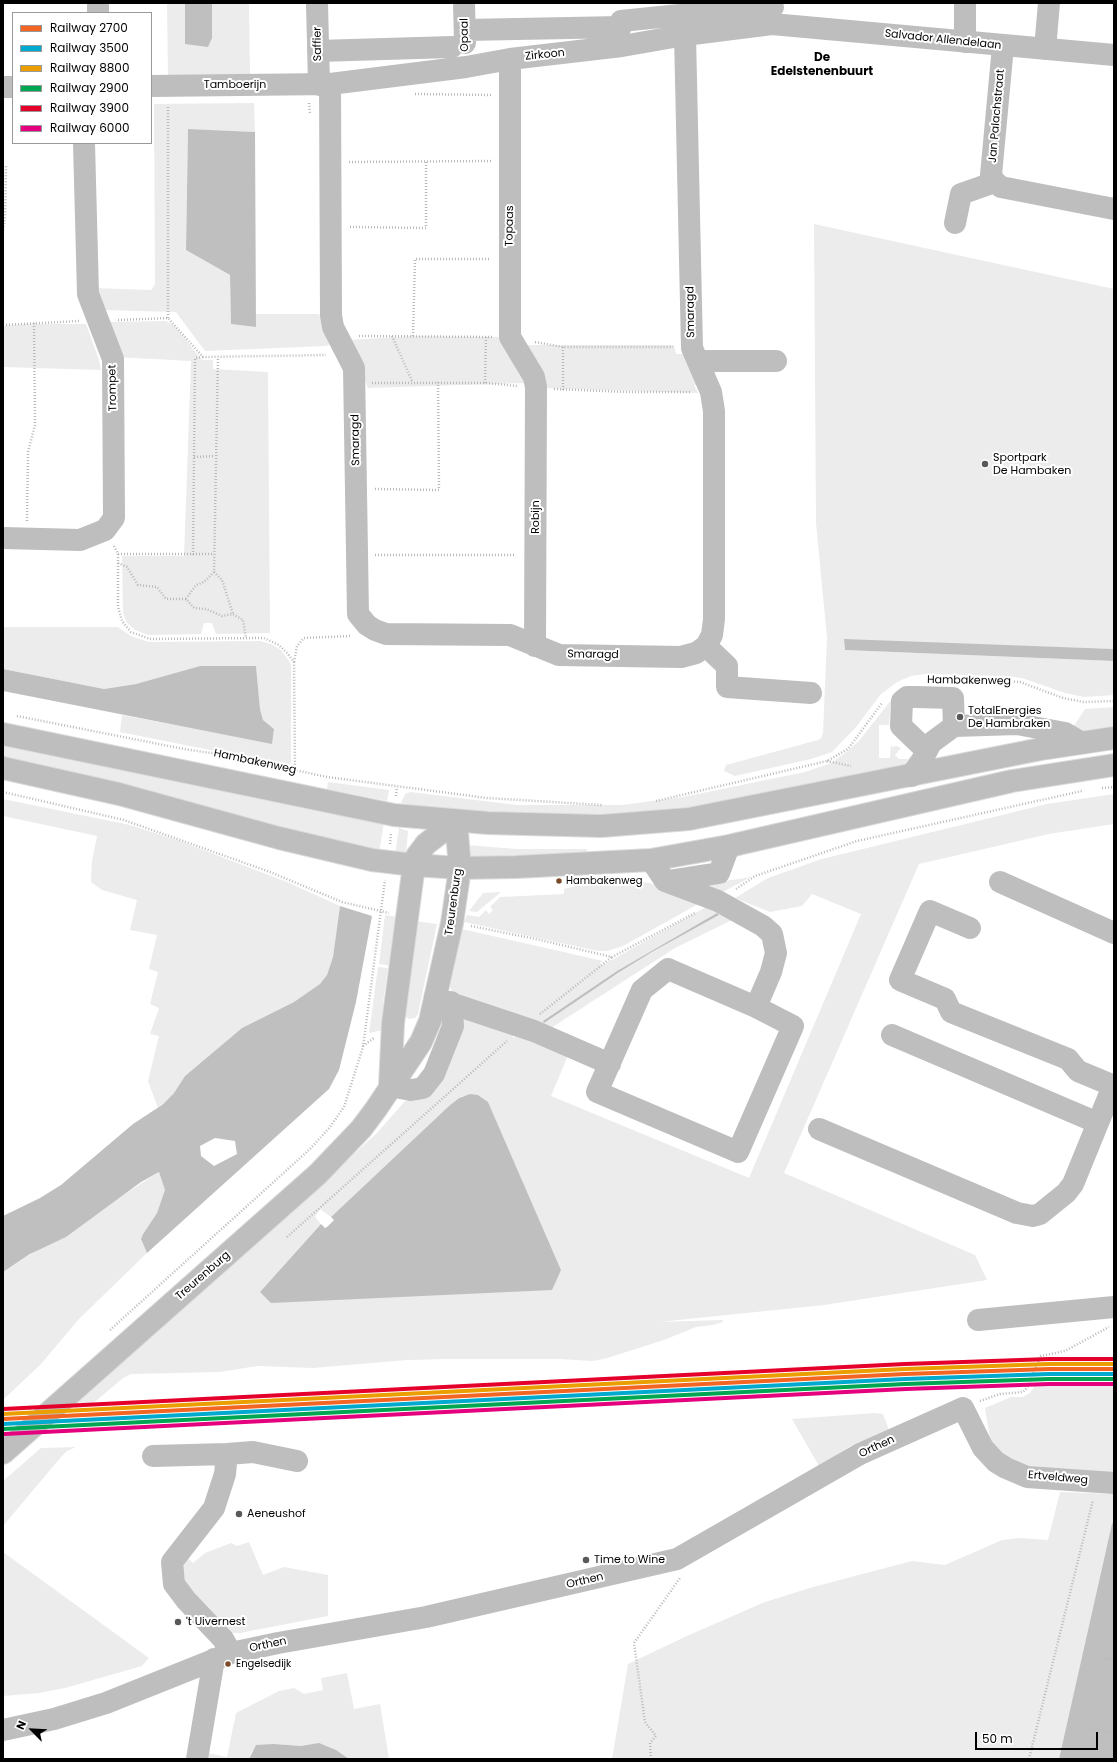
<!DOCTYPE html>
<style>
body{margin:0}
#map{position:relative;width:1117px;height:1762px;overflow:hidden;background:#fff;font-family:Poppins,sans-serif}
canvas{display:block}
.frame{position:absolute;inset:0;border:4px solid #000;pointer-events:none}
.legend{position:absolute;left:12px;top:12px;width:140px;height:132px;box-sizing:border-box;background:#fff;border:1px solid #999;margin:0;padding:5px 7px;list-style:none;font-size:12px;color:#000}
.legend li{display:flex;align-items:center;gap:8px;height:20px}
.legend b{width:20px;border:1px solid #999}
.north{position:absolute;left:12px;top:1710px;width:40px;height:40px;-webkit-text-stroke:3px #fff;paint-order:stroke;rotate:294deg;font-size:11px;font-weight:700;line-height:16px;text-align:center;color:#000}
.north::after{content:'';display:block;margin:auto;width:14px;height:18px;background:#000;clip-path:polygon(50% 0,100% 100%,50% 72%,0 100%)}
.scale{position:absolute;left:975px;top:1732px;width:123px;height:18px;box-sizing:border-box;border:2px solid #000;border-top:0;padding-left:5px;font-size:12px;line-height:14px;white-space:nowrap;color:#000;-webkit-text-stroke:3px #fff;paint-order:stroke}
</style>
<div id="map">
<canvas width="1117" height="1762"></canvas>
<div class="frame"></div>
<ul class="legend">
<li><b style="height:5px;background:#f26522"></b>Railway 2700</li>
<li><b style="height:5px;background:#00a9ce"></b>Railway 3500</li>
<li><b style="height:5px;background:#eb9e00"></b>Railway 8800</li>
<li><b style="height:5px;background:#00a651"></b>Railway 2900</li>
<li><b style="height:5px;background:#e4002b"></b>Railway 3900</li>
<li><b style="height:5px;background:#e5007d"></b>Railway 6000</li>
</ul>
<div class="north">N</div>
<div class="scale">50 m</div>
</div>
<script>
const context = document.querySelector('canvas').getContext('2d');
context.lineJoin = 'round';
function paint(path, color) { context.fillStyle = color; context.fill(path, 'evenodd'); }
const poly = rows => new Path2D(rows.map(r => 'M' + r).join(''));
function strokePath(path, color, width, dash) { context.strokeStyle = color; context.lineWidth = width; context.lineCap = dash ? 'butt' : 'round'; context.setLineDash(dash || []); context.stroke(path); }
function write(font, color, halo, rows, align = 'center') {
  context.font = font + ' Poppins,sans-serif'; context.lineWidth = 4; context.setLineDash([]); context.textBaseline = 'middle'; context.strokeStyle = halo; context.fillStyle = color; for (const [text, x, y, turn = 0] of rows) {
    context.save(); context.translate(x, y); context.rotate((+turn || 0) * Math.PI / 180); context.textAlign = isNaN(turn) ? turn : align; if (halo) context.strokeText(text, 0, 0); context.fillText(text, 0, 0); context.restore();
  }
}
paint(poly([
 [167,3,185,3,185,44,212,38,212,3,249,3,250,75,168,77],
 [254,103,255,132,188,129,186,250,230,275,231,324,256,327,256,314,319,314,332,344,326,346,205,351,176,312,100,310,92,288,151,290,155,284,154,104],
 [814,224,1114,289,1114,649,844,640,845,650,1114,661,1114,695,1084,697,1065,693,1022,678,1006,676,926,674,911,676,897,682,881,694,856,727,832,752,811,759,735,776,724,771,726,765,818,740,821,738,823,733,827,638,816,523],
 [166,321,174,325,202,360,213,360,213,369,268,372,270,633,216,634,212,623,204,623,201,634,148,635,135,630,127,623,123,613,122,556,184,556,191,361,116,357,104,322],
 [26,324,86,324,99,360,101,370,3,367,3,326],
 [413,336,505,337,526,383,368,388,349,340],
 [524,345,674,345,676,354,688,354,700,385,694,385,698,393,542,388],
 [3,627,118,627,131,636,149,642,260,641,271,644,281,650,291,664,291,762,289,765,285,765,120,732,122,715,272,743,274,729,263,720,260,709,256,666,200,666,136,684,104,689,3,669],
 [891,700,889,725,879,725,879,758,890,758,891,744,892,747,896,746,901,748,895,755,899,759,908,759,915,751,906,766,669,812,557,818,436,809,401,803,405,794,410,792,517,805,622,805,683,797,805,772,831,763,845,753,859,741],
 [1114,707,1114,732,1066,738,1085,709],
 [3,746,331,814,384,822,379,853,3,760],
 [328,782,389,790,387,801,327,789],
 [1114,794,1114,824,1049,834,919,864,784,1173,975,1255,987,1280,824,1305,659,1322,723,1320,723,1322,713,1325,696,1327,664,1340,604,1359,592,1361,560,1359,445,1359,407,1360,313,1368,257,1366,220,1372,131,1374,123,1378,90,1406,90,1405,87,1407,75,1408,74,1406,157,1330,376,1134,405,1101,453,1053,459,1040,459,1017,514,1030,513,1038,519,1035,569,1053,551,1096,749,1178,861,914,812,894,802,906,770,912,735,898,768,878,822,859,1047,804],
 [478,1095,488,1102,561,1270,260,1292,321,1224,315,1217,320,1209,331,1217,459,1098,462,1096],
 [3,799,130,825,177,840,287,882,340,906,333,957,327,975,320,985,294,1002,242,1028,185,1076,174,1093,158,1108,148,1081,159,1036,150,1034,159,1008,150,1004,158,972,149,969,157,935,130,930,137,900,102,890,91,882,92,861,97,836,3,816],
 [399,828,408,831,406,855,395,854],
 [466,845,517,849,587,849,587,856,461,858],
 [751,877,717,895,693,886],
 [618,878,650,883,700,903,623,946,607,951,598,951,464,922,467,915,479,917,486,910,489,914,493,910,490,907,500,897,564,894,564,889,605,879],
 [501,892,477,912,469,911,483,893],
 [708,906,736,918,675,948,548,1030,453,993,450,987,462,929,603,961,600,963,601,966],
 [717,913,719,915,652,952,543,1021,617,971],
 [385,915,398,917,392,966,379,964],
 [415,921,437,924,418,1014,415,1018,409,1019,405,1016],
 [378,967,388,968,383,1003,387,1004,383,1030,369,1033],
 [159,1172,166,1190,157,1213,143,1234,141,1239,147,1253,79,1319,41,1364,3,1400,3,1272],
 [1035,1385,1114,1385,1114,1476,1034,1470,995,1452,990,1438,985,1408,1011,1397,1023,1397,1030,1393],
 [875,1413,883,1414,889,1430,849,1447,819,1466,792,1419],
 [76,1447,67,1451,61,1457,3,1526,3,1481,41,1448],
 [1060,1492,1114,1494,1114,1521,1059,1759,612,1759,628,1664,689,1635,765,1602,813,1587,912,1561,945,1565,1002,1540,1020,1538,1048,1540],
 [249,1542,263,1575,284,1567,328,1575,328,1616,240,1633,231,1633,194,1597,182,1577,181,1560,185,1556,193,1563,205,1553,231,1543,237,1546],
 [3,1552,149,1658,142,1666,65,1688,39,1693,3,1696],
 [347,1673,354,1709,380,1704,389,1759,349,1759,301,1746,274,1744,252,1751,249,1759,207,1759,208,1753,227,1757,236,1713,279,1691,294,1688,304,1694,323,1690,321,1678]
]), '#ececec');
paint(poly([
 [185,3,212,3,212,38,208,47,185,44],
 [188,129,255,132,256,327,231,324,230,275,186,250],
 [844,639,1114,649,1114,661,845,650],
 [200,666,256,666,260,709,263,720,274,729,272,744,3,691,3,669,104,689,136,684],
 [340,906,372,916,356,1002,339,1070,329,1089,147,1253,141,1239,143,1234,157,1213,165,1190,159,1172,141,1182,66,1237,30,1254,3,1272,3,1216,40,1198,61,1185,133,1124,162,1105,174,1093,185,1076,242,1028,294,1002,320,984,327,975,333,957],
 [215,1138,235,1141,237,1154,214,1166,201,1156,200,1146],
 [717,913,719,915,652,952,618,973,544,1023,543,1021,617,971],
 [470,1094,478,1095,488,1102,561,1270,552,1290,271,1303,260,1292,321,1224,325,1228,327,1227,334,1220,331,1217,448,1107,459,1098],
 [1114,1521,1114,1759,1059,1759,1112,1524],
 [319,1743,336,1750,349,1759,249,1759,256,1745,274,1744,301,1746]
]), '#bfbfbf');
const major = poly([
 [3,734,394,815,488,823,601,826,689,819,1041,749,1114,738],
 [3,768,119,794,279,838,372,860,414,865,460,868,516,867,651,860,729,846,1012,781,1114,765],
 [390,1086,393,1023,414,865,417,856,426,844,456,821],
 [3,1453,318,1174,361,1129,376,1109,421,1042,430,1021,452,923,460,868,456,821]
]);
strokePath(major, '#dbdbdb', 24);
strokePath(poly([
 [415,94,492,95],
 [309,103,310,114],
 [349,162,492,161],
 [350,227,426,228,426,161],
 [3,230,5,219,6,166],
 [168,318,168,105],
 [118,320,168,318,203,357,326,355],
 [3,325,79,321],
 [359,336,492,337],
 [392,336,412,381],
 [413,336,415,259,491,259],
 [535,342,563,347,673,347],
 [563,347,563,391],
 [372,383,485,383,517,386],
 [485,383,486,337],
 [554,389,627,392,691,392],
 [194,457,215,456],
 [375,489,439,490,438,382],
 [27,521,28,452,35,425,34,322],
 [114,546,118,554,118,607,122,621,131,632,150,639,264,638,279,645,288,654,294,662,295,771],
 [118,554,213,554],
 [193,555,195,358,203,357],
 [375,555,516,555],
 [118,563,127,567,138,585,157,587,166,599,186,599,194,608,206,609,222,616,233,614,243,620,246,638],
 [214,572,222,580,233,614],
 [186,599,196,585,204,582,214,572,218,357],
 [294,662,297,646,304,638,352,636],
 [960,679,1020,682,1063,698,1084,702,1114,701],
 [17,716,184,749,231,756,327,777,487,798,602,805],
 [827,761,851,766],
 [1102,788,1114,787],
 [3,792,124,820,270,872,342,902,389,913],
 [396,796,397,787],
 [656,801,827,761,848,749,882,703],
 [390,844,391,833],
 [736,889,755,876,857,841,1082,791],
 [471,926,536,939,612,957,695,913],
 [540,1014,612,957],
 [363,1046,374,1038],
 [287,1237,507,1041],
 [110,1330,310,1149,330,1127,344,1107,363,1047,385,880],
 [980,1401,1000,1394,1023,1392,1027,1388,1041,1356,1065,1351,1109,1327],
 [1105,1658,1114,1660],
 [1091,1728,1114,1733],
 [651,1759,650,1743,656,1736,645,1722,634,1643,680,1578],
 [1029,1759,1093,1500]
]), '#b9b9b9', 2.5, [1, 2]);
strokePath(poly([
 [317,3,319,85],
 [464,3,465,43],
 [98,13,98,3],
 [621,21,757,7,773,7],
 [465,30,621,27],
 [965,42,965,3],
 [1003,46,991,175,995,182,1001,187,1114,209],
 [1045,49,1049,3],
 [318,51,452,47],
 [510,59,510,337,534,377,536,387,535,646],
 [330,84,331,315,333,327,354,368,358,614,367,625,375,630,386,634,510,635,559,655,681,657,696,653,706,646,712,635,714,619,714,411,711,392,692,348,685,35],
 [151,86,330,84,466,67,510,59,622,46,685,35,772,24,1114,55],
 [3,87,13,87],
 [955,223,961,194,995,182],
 [698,361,776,361],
 [3,538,80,540,105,530,114,518,113,359,88,294,84,143],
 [706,646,727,666,727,687,811,693],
 [927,751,901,726,902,701,907,697,916,697,953,698,954,726],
 [911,776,921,762,931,743,954,726,1017,724,1065,733,1082,743],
 [651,860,665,881,718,901,763,926,772,934,776,953,771,972,756,1007],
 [668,881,719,873,729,846],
 [1000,882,1114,933],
 [970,928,930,911,900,980,945,999,951,1012,1068,1059,1078,1071,1114,1086],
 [668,969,756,1007,793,1026,738,1152,597,1092,642,990,668,969],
 [435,998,534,1031,610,1064],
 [892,1035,1098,1123],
 [390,1086,411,1090,423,1088,434,1074,453,1026,451,1002],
 [819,1129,1017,1213,1033,1216,1040,1214,1066,1193,1073,1184,1113,1086],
 [978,1320,1114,1307],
 [153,1456,227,1454],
 [231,1653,223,1639,186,1600,174,1584,172,1562,214,1508,225,1474,227,1454,253,1452,297,1461],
 [3,1730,54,1719,106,1703,231,1653,278,1643,426,1617,677,1559,860,1454,963,1408,983,1448,996,1462,1006,1468,1027,1477,1114,1483],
 [197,1759,214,1659]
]), '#bebebe', 22);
strokePath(major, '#bebebe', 22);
strokePath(poly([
 [3,1419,905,1374,1049,1369,1114,1369]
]), '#f26522', 4);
strokePath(poly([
 [3,1424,905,1379,1049,1374,1114,1374]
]), '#00a9ce', 4);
strokePath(poly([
 [3,1414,905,1369,1049,1364,1114,1364]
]), '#eb9e00', 4);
strokePath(poly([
 [3,1429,905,1384,1049,1379,1114,1379]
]), '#00a651', 4);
strokePath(poly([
 [3,1409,905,1364,1049,1359,1114,1359]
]), '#e4002b', 4);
strokePath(poly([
 [4,1434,906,1389,1049,1384,1114,1384]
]), '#e5007d', 4);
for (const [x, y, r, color] of [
 [985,464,4,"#595959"],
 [960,717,4,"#595959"],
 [559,881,3.5,"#7a4b2a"],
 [239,1514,4,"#595959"],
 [586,1560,4,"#595959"],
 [178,1622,4,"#595959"],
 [228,1664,3.5,"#7a4b2a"]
]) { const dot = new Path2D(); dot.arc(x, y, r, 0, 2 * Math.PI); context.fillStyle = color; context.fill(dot); strokePath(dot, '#fff', 1.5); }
write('10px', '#000', '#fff', [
 ["Hambakenweg",566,881],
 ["Engelsedijk",236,1664]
], 'left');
write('11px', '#000', '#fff', [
 ["Opaal",465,35,-91],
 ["Salvador Allendelaan",943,40,6],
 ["Saffier",318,44,-91],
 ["Zirkoon",545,55,-6],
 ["Tamboerijn",235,85],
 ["Jan Palachstraat",997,116,-85],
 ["Topaas",510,226,-89],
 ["Smaragd",691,312,-91],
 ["Trompet",113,388,-91],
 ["Smaragd",356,440,-91],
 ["Robijn",536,517,-90],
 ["Smaragd",593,655,1],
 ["Hambakenweg",969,681,1],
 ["Hambakenweg",255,762,12],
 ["Treurenburg",454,902,-82],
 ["Treurenburg",203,1276,-41],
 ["Orthen",877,1447,-25],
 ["Ertveldweg",1058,1478,5],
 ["Orthen",585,1581,-13],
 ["Orthen",268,1645,-12]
]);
write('11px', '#000', '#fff', [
 ["Sportpark",993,458],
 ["De Hambaken",993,471],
 ["TotalEnergies",968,711],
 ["De Hambraken",968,724],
 ["Aeneushof",247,1514],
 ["Time to Wine",594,1560],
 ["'t Uivernest",186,1622]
], 'left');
write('bold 12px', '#000', '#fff', [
 ["De",822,58],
 ["Edelstenenbuurt",822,72]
]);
</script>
